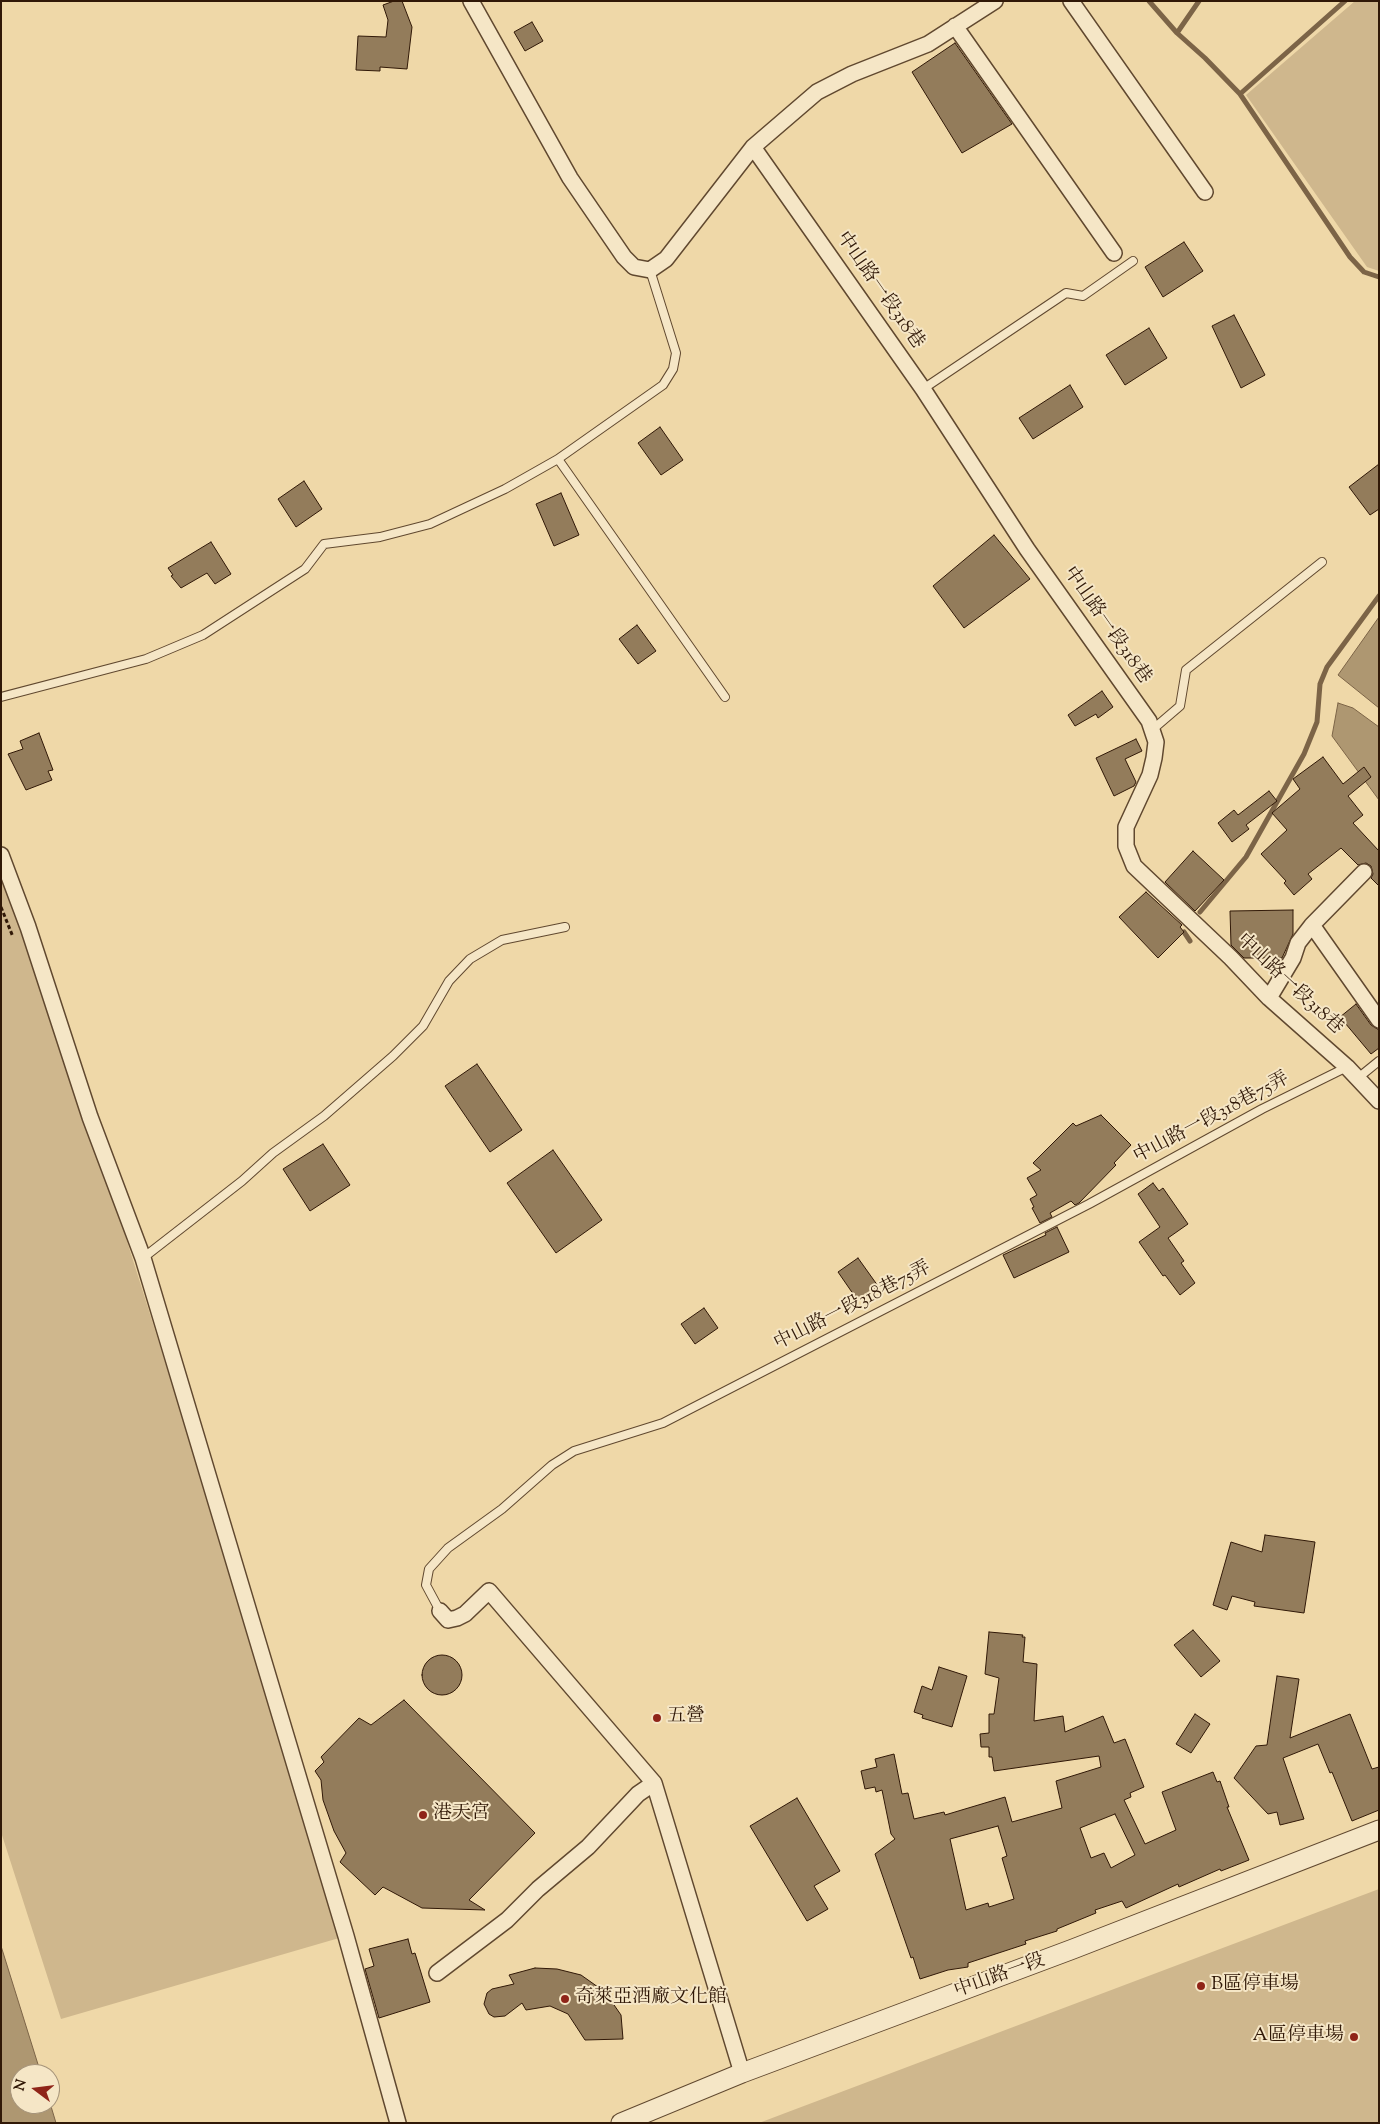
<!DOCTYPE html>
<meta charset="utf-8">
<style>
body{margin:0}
#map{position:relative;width:1380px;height:2124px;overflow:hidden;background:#efd8a8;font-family:"Sorts Mill Goudy",serif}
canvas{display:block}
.frame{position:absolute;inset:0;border:2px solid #301807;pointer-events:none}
.north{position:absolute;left:10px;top:2064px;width:50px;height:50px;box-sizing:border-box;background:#f5e6c6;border:1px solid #a6947a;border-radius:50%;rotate:285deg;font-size:14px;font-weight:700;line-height:20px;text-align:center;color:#301807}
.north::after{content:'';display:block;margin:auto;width:18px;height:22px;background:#8f2418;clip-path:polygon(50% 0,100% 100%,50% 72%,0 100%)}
</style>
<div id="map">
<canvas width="1380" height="2124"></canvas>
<div class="frame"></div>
<div class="north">N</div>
</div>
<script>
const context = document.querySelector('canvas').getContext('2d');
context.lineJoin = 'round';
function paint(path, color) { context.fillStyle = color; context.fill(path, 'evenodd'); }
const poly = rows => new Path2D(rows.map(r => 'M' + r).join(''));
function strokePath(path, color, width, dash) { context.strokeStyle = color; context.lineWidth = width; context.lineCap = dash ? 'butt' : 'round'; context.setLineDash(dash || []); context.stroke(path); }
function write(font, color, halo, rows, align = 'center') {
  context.font = font + ' "Sorts Mill Goudy","Noto Serif TC",serif'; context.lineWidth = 4; context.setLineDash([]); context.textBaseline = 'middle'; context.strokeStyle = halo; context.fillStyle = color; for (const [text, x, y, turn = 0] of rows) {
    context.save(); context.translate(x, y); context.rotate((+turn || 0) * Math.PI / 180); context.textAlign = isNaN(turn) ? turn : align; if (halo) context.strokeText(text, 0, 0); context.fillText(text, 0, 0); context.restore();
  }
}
paint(poly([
 [1355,1,1379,1,1379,271,1367,267,1246,95],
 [1,862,28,927,346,1936,61,2019,1,1832],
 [1379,1889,1379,2123,759,2123,788,2112]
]), '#cfb78d');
const water = poly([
 [1379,617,1379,708,1338,675,1379,617],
 [1338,703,1353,708,1379,727,1379,800,1332,736,1338,703],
 [1,1946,41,2074,20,2074,20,2104,50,2103,56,2123,1,2123,1,1946]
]);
paint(water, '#ae9771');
strokePath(water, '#7c6447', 1);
strokePath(poly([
 [1149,1,1177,33,1205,58,1240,94,1350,257,1364,272,1379,277],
 [1177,33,1199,1],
 [1240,94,1345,1],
 [1200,912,1246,857,1304,754,1317,722,1320,684,1327,667,1379,596],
 [1184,932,1190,941]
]), '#7c6447', 5);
const building = poly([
 [394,1,402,1,412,27,407,69,380,67,380,71,356,70,358,36,386,37,388,20,383,5,394,1],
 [532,22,543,41,525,51,514,32,532,22],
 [955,43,1012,124,962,153,912,72,955,43],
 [1184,242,1203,271,1163,297,1145,267,1184,242],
 [1234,315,1265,375,1241,388,1212,326,1234,315],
 [1149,328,1167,358,1125,385,1106,355,1149,328],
 [1070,385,1083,407,1033,439,1019,418,1070,385],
 [660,427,683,460,661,475,638,443,660,427],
 [1379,464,1379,509,1370,515,1349,487,1379,464],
 [304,481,322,509,296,527,278,499,304,481],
 [561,493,579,535,554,546,536,504,561,493],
 [994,535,1030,579,964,628,933,586,994,535],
 [211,542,231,574,215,584,207,573,181,588,171,576,173,575,168,568,211,542],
 [637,625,656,651,638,664,619,639,637,625],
 [1102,691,1113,707,1098,718,1096,714,1075,726,1068,715,1102,691],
 [39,733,53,770,48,771,52,780,26,790,8,754,23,749,20,741,39,733],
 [1136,739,1142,751,1125,759,1136,782,1134,786,1114,796,1096,758,1136,739],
 [1323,757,1343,784,1364,767,1371,777,1348,796,1363,815,1353,823,1379,851,1379,886,1371,878,1373,874,1371,866,1366,863,1358,865,1341,848,1308,874,1312,879,1294,895,1284,883,1286,881,1261,854,1287,830,1272,813,1300,789,1293,779,1323,757],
 [1269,791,1277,801,1246,825,1249,829,1232,842,1218,823,1234,810,1238,815,1269,791],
 [1193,851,1224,880,1195,911,1165,882,1193,851],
 [1146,892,1182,925,1180,927,1184,932,1158,958,1119,917,1146,892],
 [1293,910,1293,934,1282,958,1244,958,1231,945,1230,911,1293,910],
 [1356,1004,1371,1025,1379,1030,1379,1048,1371,1054,1340,1017,1356,1004],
 [477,1064,522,1130,490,1152,445,1086,477,1064],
 [1101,1115,1131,1145,1114,1163,1116,1165,1079,1203,1075,1205,1071,1201,1050,1213,1052,1217,1040,1223,1032,1208,1034,1207,1030,1199,1037,1195,1027,1178,1041,1170,1033,1163,1073,1123,1076,1126,1101,1115],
 [323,1144,350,1185,310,1211,283,1169,323,1144],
 [553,1150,602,1220,556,1253,507,1183,553,1150],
 [1153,1183,1159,1191,1163,1188,1188,1224,1168,1238,1184,1261,1181,1263,1195,1283,1180,1295,1165,1275,1163,1276,1139,1242,1160,1227,1138,1194,1153,1183],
 [1057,1227,1069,1252,1014,1278,1003,1255,1046,1235,1045,1233,1057,1227],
 [858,1258,878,1286,858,1301,838,1272,858,1258],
 [704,1308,718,1328,695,1344,681,1324,704,1308],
 [1265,1535,1315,1542,1304,1613,1254,1606,1255,1602,1232,1596,1227,1610,1213,1605,1231,1542,1262,1552,1265,1535],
 [1193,1630,1220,1661,1201,1677,1174,1645,1193,1630],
 [989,1632,1023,1635,1022,1637,1025,1637,1023,1662,1037,1664,1034,1721,1063,1716,1065,1732,1103,1716,1114,1743,1125,1739,1144,1787,1130,1793,1131,1797,1124,1800,1145,1844,1176,1830,1162,1792,1213,1772,1217,1782,1220,1781,1229,1807,1227,1807,1249,1860,1221,1871,1220,1869,1179,1887,1178,1884,1126,1908,1122,1901,1095,1910,1096,1913,1057,1929,1057,1931,1025,1941,1026,1944,968,1963,968,1967,948,1970,920,1979,913,1957,911,1958,875,1854,895,1839,891,1834,882,1790,876,1792,875,1787,865,1789,861,1771,877,1767,875,1759,894,1754,902,1794,908,1793,914,1819,944,1812,945,1815,1005,1797,1012,1822,1062,1808,1056,1781,1101,1767,1099,1756,994,1771,992,1757,989,1757,989,1747,981,1747,980,1734,989,1733,989,1714,994,1714,999,1678,985,1674,989,1632],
 [1115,1814,1135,1855,1111,1868,1104,1853,1091,1858,1080,1828,1115,1814],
 [998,1826,1007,1856,1002,1858,1014,1899,989,1907,988,1903,966,1910,950,1839,998,1826],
 '422 1675a20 20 0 1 1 40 0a20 20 0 1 1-40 0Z',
 [939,1667,967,1676,952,1727,922,1718,923,1715,914,1712,922,1686,932,1690,939,1667],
 [1277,1676,1299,1679,1290,1738,1350,1714,1372,1769,1379,1767,1379,1810,1352,1821,1332,1772,1330,1773,1318,1744,1283,1758,1304,1819,1280,1825,1277,1812,1268,1814,1234,1778,1256,1746,1267,1745,1277,1676],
 [404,1700,535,1833,469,1900,485,1910,422,1908,383,1887,375,1895,340,1862,346,1853,334,1831,323,1800,321,1780,315,1771,324,1762,321,1757,359,1718,371,1725,404,1700],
 [1195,1714,1210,1724,1191,1753,1176,1744,1195,1714],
 [797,1798,840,1871,814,1886,828,1909,807,1921,750,1826,797,1798],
 [408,1939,412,1954,415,1953,430,2002,379,2018,365,1969,374,1966,369,1949,408,1939],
 [535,1968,557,1969,581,1975,605,1992,621,2015,623,2039,585,2040,568,2014,550,2006,526,2010,522,2003,505,2016,494,2017,489,2014,484,2004,487,1993,492,1989,514,1984,509,1975,535,1968]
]);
paint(building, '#937c5b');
strokePath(building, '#301807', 1);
const service = poly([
 [923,389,1066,293,1083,296,1133,261],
 [558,459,725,697],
 [1,697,146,659,203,635,305,569,324,544,380,537,430,524,505,489,558,459,663,385,673,369,676,353,650,270],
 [1152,730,1180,706,1186,670,1322,562],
 [1358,1078,1379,1061],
 [143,1258,242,1181,273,1153,324,1116,393,1056,423,1026,449,981,470,959,502,940,565,927],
 [440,1611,426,1585,429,1569,448,1548,502,1509,552,1465,574,1451,663,1423,1089,1204,1262,1109,1347,1067]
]);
const minor = poly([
 [471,1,570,178,624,257,634,267,650,270,666,259,753,147,817,92,852,74,928,44,995,1],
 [1071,1,1205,192],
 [955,26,1114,253],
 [753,147,923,389,1027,549,1149,721,1156,742,1154,758,1150,775,1126,827,1126,846,1134,866,1231,958,1269,998,1347,1067,1379,1101],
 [1,855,28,927,90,1117,143,1258,346,1936,398,2123],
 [1312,925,1379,1020],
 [1269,998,1293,958,1298,943,1312,925,1364,872],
 [654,1783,742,2073],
 [437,1973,507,1920,538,1889,588,1847,638,1794,654,1783,489,1591,465,1614,457,1618,448,1620,440,1611]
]);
const tertiary = poly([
 [621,2123,742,2073,1073,1949,1379,1830]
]);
strokePath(service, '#60482f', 10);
strokePath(minor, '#60482f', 18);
strokePath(tertiary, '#60482f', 21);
strokePath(poly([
 [1,907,13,937]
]), '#301807', 3, [4, 2.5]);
strokePath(service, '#f5e6c6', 8);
strokePath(minor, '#f5e6c6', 15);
strokePath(tertiary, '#f5e6c6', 19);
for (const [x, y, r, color] of [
 [657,1718,5,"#8f2418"],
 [423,1815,5,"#8f2418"],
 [1201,1986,5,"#8f2418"],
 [565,1999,5,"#8f2418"],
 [1354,2037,5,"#8f2418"]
]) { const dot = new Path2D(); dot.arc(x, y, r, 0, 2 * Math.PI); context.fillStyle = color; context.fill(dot); strokePath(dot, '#f5e6c6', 2); }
write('19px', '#301807', '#f5e6c6', [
 ["中山路一段318巷",879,291,55],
 ["中山路一段318巷",1106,626,55],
 ["中山路一段318巷",1289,985,43],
 ["中山路一段318巷75弄",1212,1119,-28],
 ["中山路一段318巷75弄",853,1307,-27],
 ["中山路一段",1000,1977,-20]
]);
write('19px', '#301807', '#f5e6c6', [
 ["五營",667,1718],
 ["港天宮",433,1815],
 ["B區停車場",1211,1986],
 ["奇萊亞酒廠文化館",575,1999],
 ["A區停車場",1344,2037,"right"]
], 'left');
</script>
